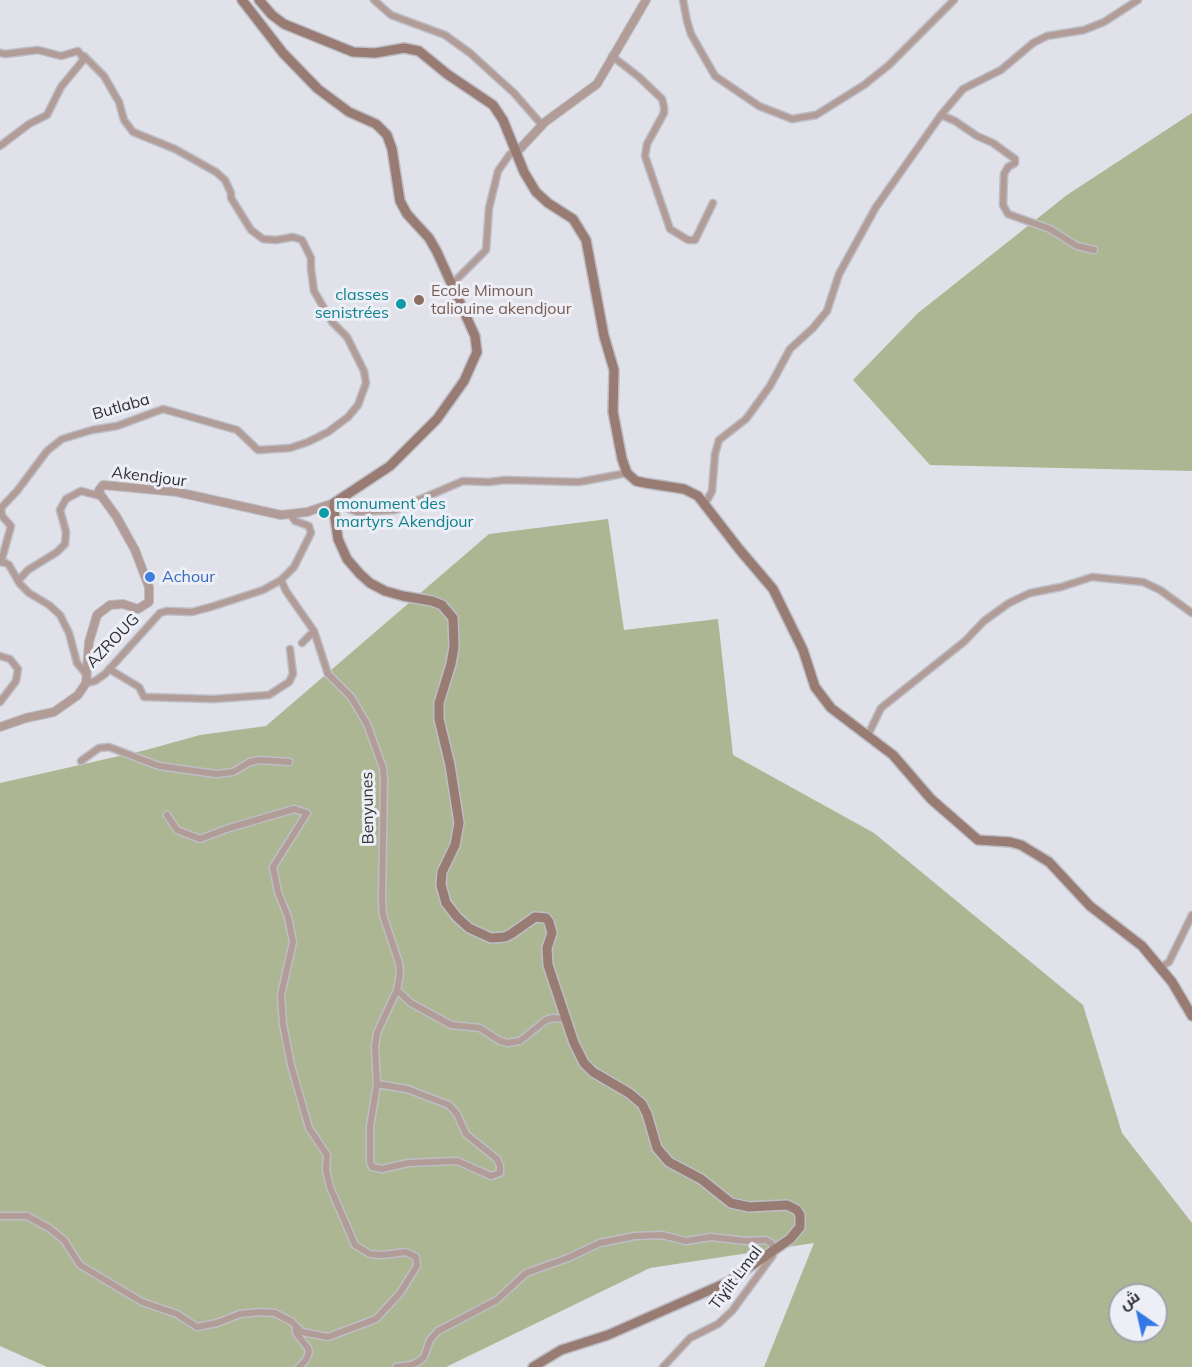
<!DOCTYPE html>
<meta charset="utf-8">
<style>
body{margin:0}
#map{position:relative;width:1192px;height:1367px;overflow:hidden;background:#e0e1e9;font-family:Mulish,Cairo,sans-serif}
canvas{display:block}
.north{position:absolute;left:1108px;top:1283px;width:60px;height:60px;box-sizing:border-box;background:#edeef6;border:2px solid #a1a2a8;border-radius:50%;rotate:326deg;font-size:16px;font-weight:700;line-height:24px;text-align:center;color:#303033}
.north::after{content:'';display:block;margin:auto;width:21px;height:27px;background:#3279e6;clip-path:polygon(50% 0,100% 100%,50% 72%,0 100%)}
</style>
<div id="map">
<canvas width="1192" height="1367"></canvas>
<div class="north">ش</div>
</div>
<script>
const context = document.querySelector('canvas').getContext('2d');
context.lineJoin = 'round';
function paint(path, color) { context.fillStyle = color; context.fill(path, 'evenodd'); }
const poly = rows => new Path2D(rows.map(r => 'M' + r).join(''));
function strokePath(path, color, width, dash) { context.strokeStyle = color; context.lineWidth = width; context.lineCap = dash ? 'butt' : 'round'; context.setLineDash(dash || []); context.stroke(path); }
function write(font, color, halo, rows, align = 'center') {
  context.font = font + ' Mulish,sans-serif'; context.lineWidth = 6; context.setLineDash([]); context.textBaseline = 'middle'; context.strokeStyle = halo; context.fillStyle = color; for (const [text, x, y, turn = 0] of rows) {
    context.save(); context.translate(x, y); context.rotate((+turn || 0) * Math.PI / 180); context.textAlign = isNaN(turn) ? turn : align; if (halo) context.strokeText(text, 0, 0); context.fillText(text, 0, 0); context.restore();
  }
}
paint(poly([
 [1192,113,1192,471,930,465,853,380,918,313,1067,195],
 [608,519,624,630,718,619,733,755,874,833,1083,1005,1122,1133,1192,1223,1192,1367,764,1367,814,1243,650,1268,446,1367,47,1367,0,1346,0,783,146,750,200,735,266,726,489,534],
 [1120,1295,1156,1295,1156,1331,1120,1331]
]), '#adb692');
const minor = poly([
 [374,0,391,15,445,35,470,53,514,93,542,125],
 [683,0,687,21,691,34,715,76,759,106,792,119,816,115,864,85,889,65,954,0],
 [0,53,5,54,38,50,61,56,78,51,84,59,61,87,47,115,29,124,0,146],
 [612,56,639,77,662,99,664,107,664,113,647,144,645,156,670,229,688,240,695,240,713,203],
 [941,115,955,121,977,136,993,143,1015,159,1015,163,1008,167,1004,174,1003,205,1008,214,1050,229,1077,246,1094,250],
 [452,284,486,250,489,208,498,171,510,154,516,153],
 [334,503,357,512,395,510,463,481,489,482,505,480,579,482,627,473],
 [705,504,712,491,715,454,719,440,746,419,770,386,790,349,813,328,827,311,839,274,876,207,941,115,963,89,1001,70,1033,43,1047,36,1084,30,1104,22,1138,0],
 [0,562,6,563,9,565,20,584,29,593,49,605,60,615,69,633,77,663,87,675],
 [1,562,11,526,2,516,1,508,17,491,47,451,62,439,92,430,117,426,163,409,237,430,258,450,290,448,308,442,328,432,348,417,358,405,366,383,364,371,347,337,332,322,314,291,311,269,311,258,302,240,293,237,276,240,263,239,251,230,231,198,231,193,225,180,216,172,175,149,133,132,124,120,119,102,104,76,84,56],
 [281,580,286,591,314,631,328,674,351,697,367,724,383,768,384,779,382,899,383,915,399,963,400,974,397,990,377,1033,375,1047,377,1084,370,1127,370,1162,372,1167,382,1169,408,1163,457,1161,491,1176,500,1173,500,1166,497,1159,466,1134,457,1114,449,1105,407,1089,377,1084],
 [18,581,28,570,57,552,65,544,66,532,60,510,66,499,81,491,100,496],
 [302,643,314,631],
 [0,656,10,659,18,669,16,681,0,702],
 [109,669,139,687,144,697,214,699,269,695,289,682,293,674,290,649],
 [86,683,95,681,105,674,160,613,167,611,192,612,214,606,263,590,281,580,294,567,311,533,309,526,295,521,291,515],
 [868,735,881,708,965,641,984,621,1009,603,1030,593,1061,587,1092,577,1143,582,1160,590,1192,613],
 [81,761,99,748,109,747,159,766,216,774,233,772,250,762,260,760,289,762],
 [1161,967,1169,962,1192,915],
 [397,990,411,1003,451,1025,480,1028,500,1041,508,1043,520,1041,546,1020,553,1018,566,1019],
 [0,1216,27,1216,49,1228,64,1240,80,1265,142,1302,177,1314,197,1327,217,1323,240,1314,260,1312,275,1313,292,1322,302,1332,328,1337,376,1319,400,1293,417,1266,416,1257,406,1252,382,1255,370,1254,355,1245,330,1187,326,1170,327,1155,309,1128,291,1065,283,1024,281,995,293,942,288,917,278,892,273,867,307,813,294,809,226,829,200,839,177,830,167,815],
 [296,1326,296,1333,308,1348,309,1352,306,1360,299,1367],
 [396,1367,411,1365,418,1362,424,1357,430,1340,438,1331,497,1300,526,1273,568,1258,600,1243,635,1236,662,1235,686,1241,711,1237,746,1241,766,1240,771,1243,774,1249,773,1255,732,1311,718,1324,690,1338,663,1367]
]);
const tertiary = poly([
 [516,153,545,122,597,84,646,0],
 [0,727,26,718,54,712,78,695,86,683,89,642,97,615,110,605,123,604,138,609,149,602,149,587,135,550,116,516,100,494,99,490,103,485,177,492,281,515,307,512,334,503]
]);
const secondary = poly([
 [242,0,283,53,318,89,349,112,376,124,387,135,392,149,400,201,407,214,429,238,437,252,475,336,477,352,464,381,437,419,390,466,334,503,334,511,338,539,347,559,360,574,370,583,385,591,403,596,432,601,442,605,453,618,454,647,451,664,439,703,439,719,450,765,459,823,455,845,442,872,441,885,446,903,457,917,469,928,491,938,505,937,511,934,535,917,546,918,549,922,552,933,547,948,548,965,574,1043,584,1063,593,1072,629,1093,642,1104,647,1114,657,1148,669,1162,701,1179,731,1203,749,1207,787,1205,797,1210,800,1215,800,1227,790,1239,728,1282,608,1335,561,1350,533,1367],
 [259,0,272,15,284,24,353,52,375,53,404,48,419,51,447,74,493,105,503,120,524,172,536,192,548,203,573,219,586,240,604,336,614,370,613,412,622,459,627,473,636,481,645,483,684,489,698,496,739,549,773,589,803,650,815,687,831,708,893,755,931,799,978,840,1010,842,1021,845,1049,862,1090,906,1142,946,1172,982,1192,1016]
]);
strokePath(minor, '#bdbec5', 9);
strokePath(tertiary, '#bdbec5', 10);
strokePath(secondary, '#bdbec5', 12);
strokePath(minor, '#b19c97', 6);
strokePath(tertiary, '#b19c97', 8);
strokePath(secondary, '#987b73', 9);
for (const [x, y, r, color] of [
 [419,300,6,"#8d6e63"],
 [401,304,6,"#0f9aa8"],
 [324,513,6,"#0f9aa8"],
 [150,577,6,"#3f7fe0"]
]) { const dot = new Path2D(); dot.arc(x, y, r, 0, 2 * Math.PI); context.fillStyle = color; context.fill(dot); strokePath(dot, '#edeef6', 2); }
write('16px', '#785e54', '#edeef6', [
 ["Ecole Mimoun",431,291],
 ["taliouine akendjour",431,309]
], 'left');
write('16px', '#0d838f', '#edeef6', [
 ["classes",389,295],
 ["senistrées",389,313],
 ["monument des",336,504,"left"],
 ["martyrs Akendjour",336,522,"left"]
], 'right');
write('16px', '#303033', '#edeef6', [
 ["Butlaba",121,407,-16],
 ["Akendjour",149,477,7],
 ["AZROUG",113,641,-46],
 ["Benyunes",368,808,-91],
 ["Tiɣilt Lmal",736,1278,-53]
]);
write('16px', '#366cbe', '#edeef6', [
 ["Achour",162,577]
], 'left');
</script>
